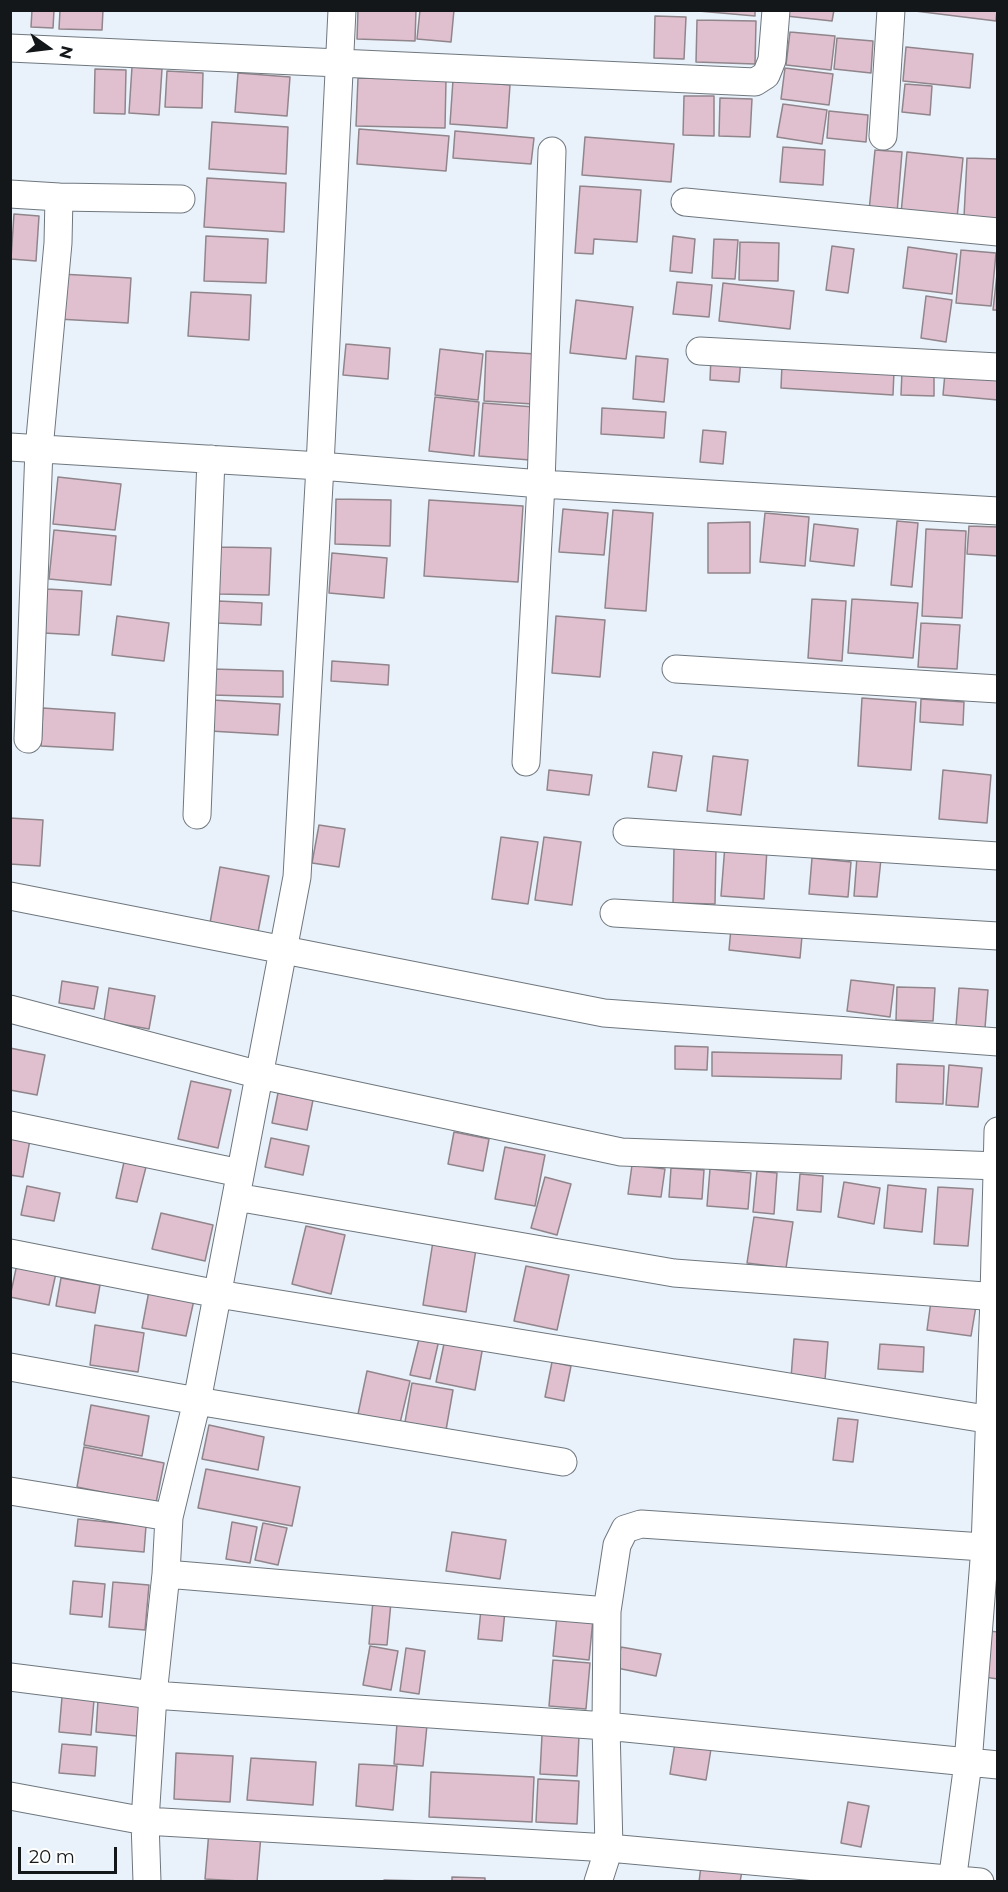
<!DOCTYPE html>
<style>
body{margin:0}
#map{position:relative;width:1008px;height:1892px;overflow:hidden;background:#e9f2fb;font-family:Montserrat,sans-serif}
canvas{display:block}
.frame{position:absolute;inset:0;border:12px solid #13171a;pointer-events:none}
.north{position:absolute;left:18px;top:18px;width:60px;height:60px;-webkit-text-stroke:4px #fefefe;paint-order:stroke;rotate:104deg;font-size:16px;font-weight:700;line-height:24px;text-align:center;color:#13171a}
.north::after{content:'';display:block;margin:auto;width:21px;height:27px;background:#13171a;clip-path:polygon(50% 0,100% 100%,50% 72%,0 100%)}
.scale{position:absolute;left:18px;top:1847px;width:99px;height:27px;box-sizing:border-box;border:3px solid #13171a;border-top:0;padding-left:8px;font-size:18px;line-height:21px;white-space:nowrap;color:#13171a;-webkit-text-stroke:4px #fefefe;paint-order:stroke}
</style>
<div id="map">
<canvas width="1008" height="1892"></canvas>
<div class="frame"></div>
<div class="north">N</div>
<div class="scale">20 m</div>
</div>
<script>
const context = document.querySelector('canvas').getContext('2d');
context.lineJoin = 'round';
function paint(path, color) { context.fillStyle = color; context.fill(path, 'evenodd'); }
const poly = rows => new Path2D(rows.map(r => 'M' + r).join(''));
function strokePath(path, color, width, dash) { context.strokeStyle = color; context.lineWidth = width; context.lineCap = dash ? 'butt' : 'round'; context.setLineDash(dash || []); context.stroke(path); }
const building = poly([
 [32,10,54,10,53,28,31,27,32,10],
 [60,10,103,10,102,30,59,29,60,10],
 [358,10,416,10,415,41,357,39,358,10],
 [420,10,454,10,451,42,417,39,420,10],
 [687,10,755,10,755,16,687,10],
 [787,10,834,10,832,21,786,16,787,10],
 [907,10,997,10,996,21,907,10],
 [655,16,686,17,684,59,654,58,655,16],
 [697,20,756,21,755,64,696,62,697,20],
 [790,32,835,36,831,70,786,65,790,32],
 [837,38,873,41,871,73,834,69,837,38],
 [906,47,973,54,970,88,903,81,906,47],
 [132,67,162,69,159,115,129,113,132,67],
 [785,68,833,74,829,105,781,99,785,68],
 [95,69,126,70,125,114,94,113,95,69],
 [167,71,203,73,202,108,165,107,167,71],
 [238,73,290,77,287,116,235,112,238,73],
 [358,78,446,80,445,128,356,126,358,78],
 [453,80,510,85,507,128,450,124,453,80],
 [905,84,932,86,930,115,902,112,905,84],
 [684,96,714,96,714,136,683,135,684,96],
 [720,98,752,99,750,137,719,136,720,98],
 [783,104,827,110,822,144,777,137,783,104],
 [829,111,868,115,866,142,827,138,829,111],
 [212,122,288,127,286,174,209,169,212,122],
 [359,129,449,136,446,171,357,164,359,129],
 [455,131,534,138,531,164,453,158,455,131],
 [585,137,674,144,671,182,582,175,585,137],
 [783,147,825,150,823,185,780,182,783,147],
 [875,150,902,152,897,213,869,211,875,150],
 [907,152,963,158,957,218,901,213,907,152],
 [967,158,998,159,998,219,964,217,967,158],
 [207,178,286,183,284,232,204,227,207,178],
 [580,186,641,190,637,242,594,239,593,254,575,253,580,186],
 [14,214,39,216,36,261,11,259,14,214],
 [206,236,268,239,266,283,204,281,206,236],
 [673,236,695,239,692,273,670,271,673,236],
 [714,239,738,240,735,279,712,278,714,239],
 [740,242,779,243,778,281,739,280,740,242],
 [832,246,854,249,848,293,826,290,832,246],
 [908,247,957,254,952,294,903,288,908,247],
 [961,250,996,253,991,306,956,303,961,250],
 [998,265,998,310,993,310,998,265],
 [61,274,131,278,128,323,58,319,61,274],
 [677,282,712,285,709,317,673,314,677,282],
 [723,283,794,291,790,329,719,321,723,283],
 [191,292,251,295,249,340,188,336,191,292],
 [926,296,952,300,946,342,921,338,926,296],
 [576,300,633,307,626,359,570,353,576,300],
 [346,344,390,348,388,379,343,375,346,344],
 [440,349,483,354,478,400,435,395,440,349],
 [486,351,536,354,533,404,484,401,486,351],
 [636,356,668,359,664,402,633,399,636,356],
 [711,357,741,359,739,382,710,380,711,357],
 [782,364,894,371,893,395,781,388,782,364],
 [902,371,934,372,934,396,901,395,902,371],
 [945,373,998,376,998,400,943,395,945,373],
 [435,397,479,402,474,456,429,451,435,397],
 [483,403,534,407,530,460,479,456,483,403],
 [602,408,666,412,664,438,601,434,602,408],
 [703,430,726,432,723,464,700,462,703,430],
 [58,477,121,484,115,530,53,524,58,477],
 [336,499,391,500,390,546,335,544,336,499],
 [429,500,523,506,518,582,424,576,429,500],
 [563,509,608,513,604,555,559,552,563,509],
 [613,510,653,513,646,611,605,608,613,510],
 [765,513,809,517,805,566,760,562,765,513],
 [897,521,918,523,912,587,891,585,897,521],
 [750,522,750,573,708,573,708,523,750,522],
 [814,524,858,529,854,566,810,561,814,524],
 [969,526,998,527,998,556,967,554,969,526],
 [926,529,966,531,962,618,922,616,926,529],
 [54,530,116,536,111,585,49,579,54,530],
 [220,547,271,548,269,595,218,594,220,547],
 [332,553,387,558,384,598,329,593,332,553],
 [47,589,82,591,79,635,44,633,47,589],
 [812,599,846,601,842,661,808,658,812,599],
 [852,599,918,603,913,658,848,653,852,599],
 [218,601,262,603,261,625,217,623,218,601],
 [117,616,169,623,164,661,112,655,117,616],
 [556,616,605,620,600,677,552,673,556,616],
 [921,623,960,625,957,669,918,667,921,623],
 [332,661,389,665,388,685,331,681,332,661],
 [212,669,283,671,283,697,212,695,212,669],
 [862,698,916,702,911,770,858,766,862,698],
 [921,699,964,702,963,725,920,722,921,699],
 [212,700,280,704,278,735,210,731,212,700],
 [43,708,115,713,113,750,41,746,43,708],
 [653,752,682,756,676,791,648,787,653,752],
 [713,756,748,760,741,815,707,811,713,756],
 [549,770,592,775,589,795,547,790,549,770],
 [943,770,991,775,987,823,939,819,943,770],
 [10,818,43,820,40,866,10,864,10,818],
 [319,825,345,829,339,867,312,863,319,825],
 [501,837,538,842,528,904,492,899,501,837],
 [544,837,581,842,572,905,535,900,544,837],
 [725,845,767,849,764,899,721,896,725,845],
 [674,847,716,847,715,904,673,903,674,847],
 [857,857,881,859,877,897,854,896,857,857],
 [812,858,851,862,848,897,809,894,812,858],
 [220,867,269,876,258,932,210,923,220,867],
 [731,928,802,936,800,958,729,950,731,928],
 [851,980,894,985,890,1017,847,1011,851,980],
 [62,981,98,987,94,1009,59,1003,62,981],
 [897,987,935,988,933,1021,896,1020,897,987],
 [109,988,155,996,149,1029,104,1021,109,988],
 [959,988,988,990,985,1028,956,1026,959,988],
 [675,1046,708,1047,707,1070,675,1069,675,1046],
 [10,1048,45,1055,37,1095,10,1090,10,1048],
 [712,1052,842,1055,841,1079,712,1076,712,1052],
 [897,1064,944,1066,943,1104,896,1102,897,1064],
 [949,1065,982,1068,978,1107,946,1105,949,1065],
 [191,1081,231,1090,218,1148,178,1139,191,1081],
 [278,1093,313,1100,307,1130,272,1123,278,1093],
 [454,1132,489,1139,483,1171,448,1164,454,1132],
 [10,1137,30,1140,23,1177,10,1175,10,1137],
 [271,1138,309,1146,303,1175,265,1167,271,1138],
 [505,1147,545,1155,535,1206,495,1199,505,1147],
 [124,1162,146,1167,137,1202,116,1198,124,1162],
 [632,1165,665,1169,661,1197,628,1194,632,1165],
 [671,1168,704,1170,702,1199,669,1197,671,1168],
 [710,1169,751,1173,748,1209,707,1206,710,1169],
 [757,1171,777,1173,774,1214,753,1212,757,1171],
 [800,1174,823,1176,821,1212,797,1210,800,1174],
 [545,1177,571,1184,557,1235,531,1228,545,1177],
 [844,1182,880,1188,874,1224,838,1217,844,1182],
 [888,1185,926,1189,922,1232,884,1228,888,1185],
 [27,1186,60,1193,54,1221,21,1215,27,1186],
 [938,1187,973,1189,968,1246,934,1244,938,1187],
 [161,1213,213,1225,205,1261,152,1249,161,1213],
 [754,1217,793,1222,786,1268,747,1263,754,1217],
 [306,1226,345,1235,331,1294,292,1284,306,1226],
 [434,1235,477,1243,466,1312,423,1305,434,1235],
 [17,1264,56,1273,49,1305,10,1297,17,1264],
 [526,1266,569,1275,557,1330,514,1321,526,1266],
 [61,1278,100,1285,95,1313,56,1306,61,1278],
 [149,1291,194,1300,186,1336,142,1328,149,1291],
 [931,1301,976,1306,971,1336,927,1330,931,1301],
 [95,1325,144,1333,138,1372,90,1365,95,1325],
 [420,1335,439,1340,430,1379,410,1375,420,1335],
 [445,1339,483,1346,475,1390,436,1382,445,1339],
 [794,1339,828,1342,825,1380,791,1378,794,1339],
 [880,1344,924,1347,923,1372,878,1369,880,1344],
 [552,1362,571,1366,564,1401,545,1397,552,1362],
 [367,1371,410,1381,400,1423,358,1414,367,1371],
 [412,1383,453,1390,446,1430,405,1422,412,1383],
 [91,1405,149,1416,142,1456,84,1445,91,1405],
 [838,1418,858,1420,853,1462,833,1460,838,1418],
 [209,1425,264,1437,258,1470,202,1459,209,1425],
 [84,1447,164,1463,156,1503,77,1487,84,1447],
 [206,1469,300,1487,292,1526,198,1508,206,1469],
 [78,1519,146,1526,144,1552,75,1546,78,1519],
 [232,1522,257,1527,250,1563,226,1559,232,1522],
 [263,1523,287,1528,278,1565,255,1560,263,1523],
 [452,1532,506,1540,500,1579,446,1571,452,1532],
 [73,1581,105,1584,102,1617,70,1614,73,1581],
 [113,1582,149,1585,145,1630,109,1627,113,1582],
 [373,1601,391,1602,387,1645,369,1644,373,1601],
 [481,1609,505,1611,502,1641,478,1639,481,1609],
 [557,1615,593,1619,589,1660,553,1656,557,1615],
 [989,1631,998,1632,998,1679,984,1677,989,1631],
 [370,1646,398,1651,391,1690,363,1685,370,1646],
 [621,1647,661,1654,656,1676,617,1668,621,1647],
 [406,1648,425,1651,419,1694,400,1691,406,1648],
 [553,1660,590,1663,586,1709,549,1706,553,1660],
 [62,1697,94,1700,91,1735,59,1732,62,1697],
 [98,1700,140,1703,137,1736,96,1732,98,1700],
 [397,1723,427,1725,423,1766,394,1764,397,1723],
 [542,1735,579,1736,577,1776,540,1774,542,1735],
 [675,1743,711,1749,706,1780,670,1774,675,1743],
 [62,1744,97,1747,95,1776,59,1773,62,1744],
 [176,1753,233,1756,230,1802,174,1799,176,1753],
 [251,1758,316,1762,313,1805,247,1800,251,1758],
 [359,1764,397,1766,393,1810,356,1806,359,1764],
 [431,1772,534,1777,532,1822,429,1817,431,1772],
 [538,1779,579,1781,577,1824,536,1822,538,1779],
 [848,1802,869,1806,861,1847,841,1843,848,1802],
 [209,1831,261,1835,257,1882,205,1879,209,1831],
 [701,1866,742,1871,740,1882,699,1882,701,1866],
 [452,1877,485,1878,485,1882,452,1882,452,1877],
 [384,1880,427,1881,427,1882,384,1882,384,1880]
]);
paint(building, '#e0c0cf');
strokePath(building, '#90858b', 1.5);
const street = poly([
 [10,48,755,82,766,75,772,60,776,10],
 [883,136,891,10],
 [10,194,59,197,58,243,39,449,28,739],
 [59,197,181,199],
 [685,202,998,232],
 [700,351,998,367],
 [10,447,320,466,541,484,998,511],
 [676,669,998,689],
 [526,762,541,484,552,151],
 [197,815,211,459],
 [627,832,998,856],
 [10,896,604,1013,998,1042],
 [614,913,998,936],
 [10,1009,260,1075,621,1152,998,1166],
 [10,1125,240,1173],
 [236,1197,674,1273,998,1297],
 [10,1253,218,1294,998,1421],
 [10,1367,197,1401,563,1462],
 [10,1491,169,1517],
 [166,1574,607,1611],
 [10,1677,153,1695,606,1726,998,1765],
 [10,1796,145,1821,609,1848,980,1882],
 [147,1882,145,1821,153,1695,166,1574,169,1517,197,1401,297,877,320,466,342,10],
 [598,1882,609,1848,606,1726,607,1611,617,1545,625,1529,641,1524,998,1548],
 [952,1882,968,1763,985,1547,994,1297,998,1131]
]);
strokePath(street, '#6f777e', 29);
strokePath(street, '#fff', 27);
</script>
